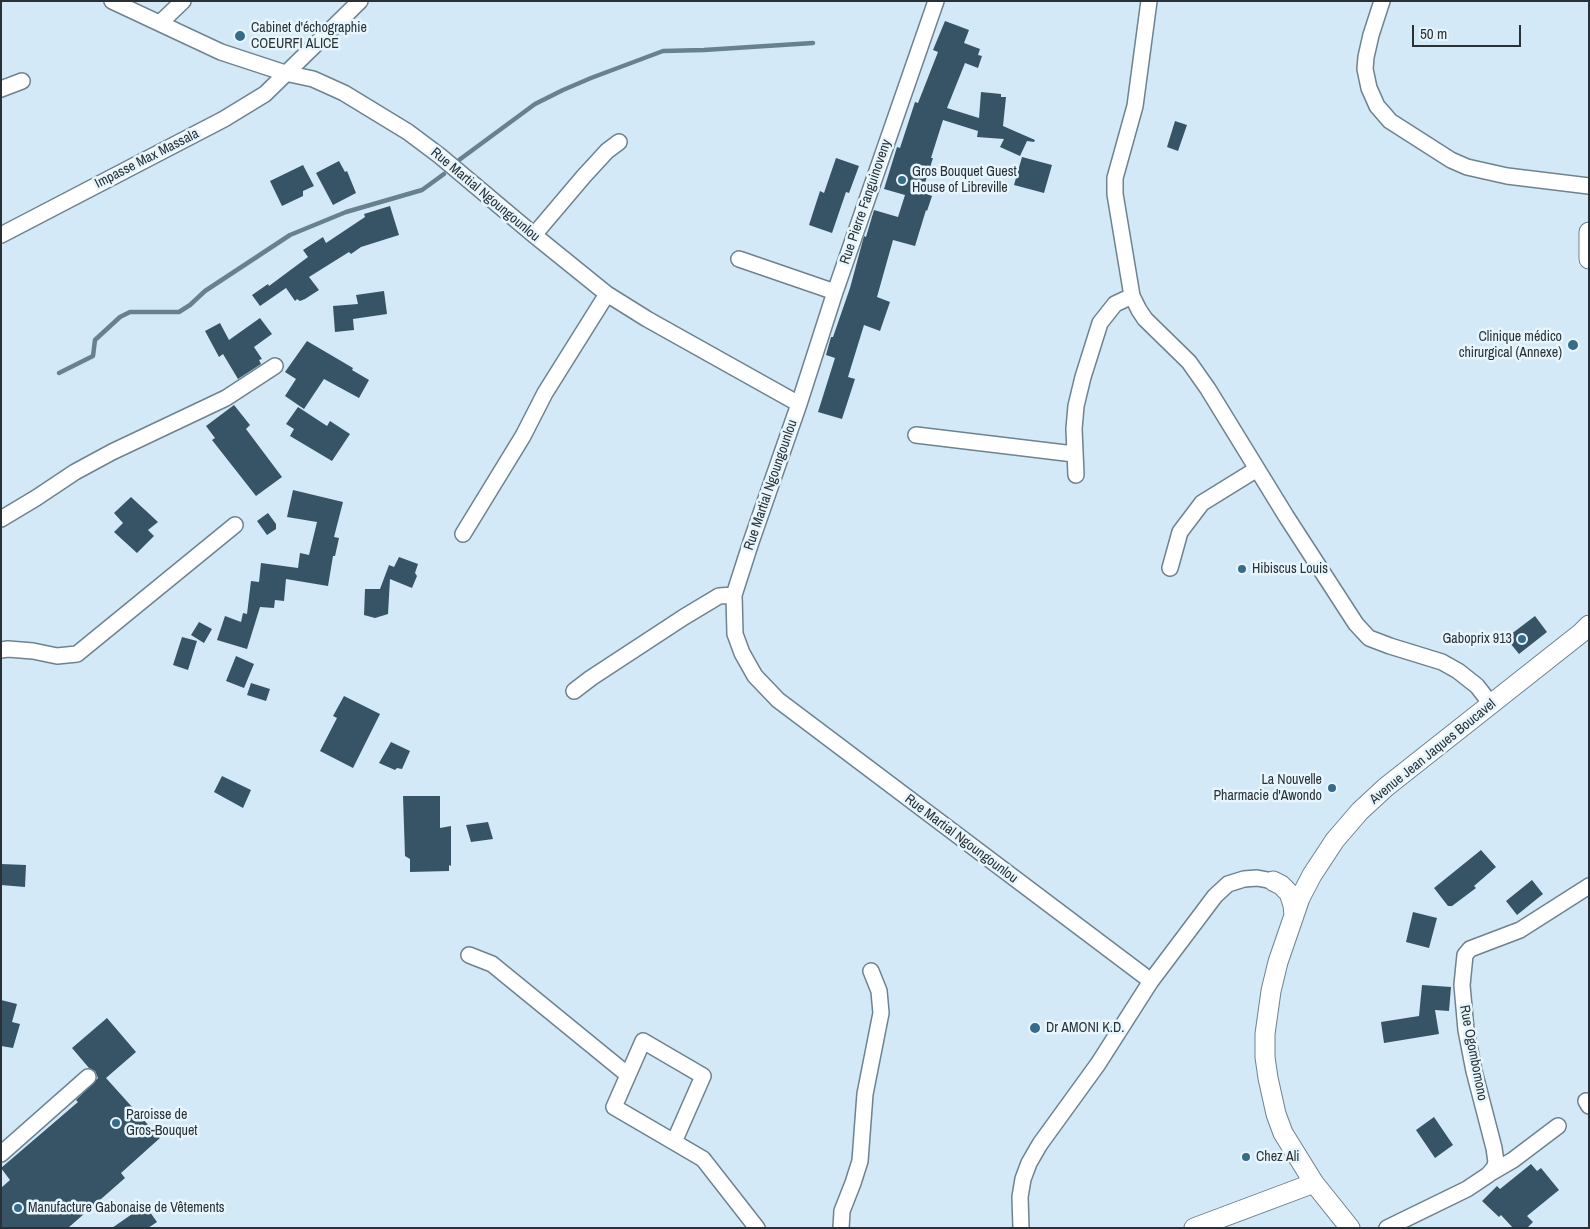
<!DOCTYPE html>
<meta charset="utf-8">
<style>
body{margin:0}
#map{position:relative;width:1590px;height:1229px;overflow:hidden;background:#d3e9f7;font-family:"Archivo Narrow",sans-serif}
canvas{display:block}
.frame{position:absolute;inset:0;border:2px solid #293137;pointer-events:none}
.scale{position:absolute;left:1412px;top:25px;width:109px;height:22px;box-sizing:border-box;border:2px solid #293137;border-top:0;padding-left:6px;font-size:15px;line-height:18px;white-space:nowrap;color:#293137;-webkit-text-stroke:4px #e7f5fd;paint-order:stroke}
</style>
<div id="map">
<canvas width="1590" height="1229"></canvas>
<div class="frame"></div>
<div class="scale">50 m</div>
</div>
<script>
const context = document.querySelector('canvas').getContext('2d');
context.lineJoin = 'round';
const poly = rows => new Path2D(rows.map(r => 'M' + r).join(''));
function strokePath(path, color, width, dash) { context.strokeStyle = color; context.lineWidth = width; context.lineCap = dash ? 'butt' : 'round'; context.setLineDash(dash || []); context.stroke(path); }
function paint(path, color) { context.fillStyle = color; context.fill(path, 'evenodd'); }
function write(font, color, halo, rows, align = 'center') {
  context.font = font + ' "Archivo Narrow",sans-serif'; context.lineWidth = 5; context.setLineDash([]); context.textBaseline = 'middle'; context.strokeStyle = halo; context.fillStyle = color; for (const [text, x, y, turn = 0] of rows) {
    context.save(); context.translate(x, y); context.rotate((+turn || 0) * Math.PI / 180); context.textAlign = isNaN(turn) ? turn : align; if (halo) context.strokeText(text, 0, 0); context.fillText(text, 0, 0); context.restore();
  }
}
strokePath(poly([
 [459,160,535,104,563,90,591,78,663,51,704,50,813,43],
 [59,373,93,356,95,340,120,317,130,312,179,312,190,305,205,291,290,235,346,212,422,190,444,174]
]), '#688191', 4.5);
paint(poly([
 [945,21,969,30,964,43,980,49,978,55,982,56,978,68,965,63,947,108,979,118,981,92,1001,94,1001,97,1006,97,1003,126,1035,140,1034,142,1027,141,1020,156,1000,147,1004,139,977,137,978,131,943,120,931,158,933,158,924,186,926,187,924,193,932,196,927,211,926,210,915,246,893,240,877,297,890,302,880,331,864,325,848,377,855,379,842,419,818,412,835,358,826,355,831,337,833,337,850,288,864,236,866,237,874,210,898,217,905,195,884,189,897,147,900,148,915,102,918,103,938,52,933,50],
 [1175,121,1187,125,1178,151,1167,147],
 [1022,157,1052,165,1044,193,1014,185],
 [836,158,859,166,849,193,846,192,832,233,809,225,820,191,824,193],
 [339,161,345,172,347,171,356,193,333,205,316,173],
 [303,165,314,186,303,191,303,196,282,206,270,181],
 [390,206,399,235,361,247,351,254,349,252,309,277,319,290,305,299,300,301,297,299,295,301,286,288,260,306,252,295,268,284,269,286,308,257,303,250,323,237,326,243,365,217,364,214],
 [384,291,387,314,353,319,354,330,335,332,333,306,358,304,356,295],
 [260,318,272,334,254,347,262,359,259,360,261,364,238,379,223,354,219,357,205,331,220,323,229,340],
 [307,341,353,368,352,370,369,380,359,398,324,379,304,409,285,396,296,379,285,372],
 [234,405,250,425,246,429,282,477,256,496,212,440,215,438,206,426],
 [298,407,327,426,330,421,350,434,332,461,290,436,294,429,286,424],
 [293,490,343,502,334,537,339,538,335,556,333,556,328,586,286,579,284,601,275,600,274,608,260,607,247,649,217,640,225,616,241,622,243,613,247,614,251,581,259,582,261,563,298,568,300,553,309,555,317,522,287,517],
 [131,497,158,522,148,530,154,536,137,553,114,532,123,523,114,513],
 [268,513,276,524,276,529,267,535,257,521],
 [399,557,418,564,415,573,417,576,412,588,390,579,388,614,375,618,364,615,365,589,380,589,389,565,394,567],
 [1535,616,1547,632,1519,654,1506,638],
 [199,622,212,629,204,643,191,635],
 [182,637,197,641,188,670,173,665],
 [236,656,254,664,244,688,226,681],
 [251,683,270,689,266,701,247,695],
 [344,696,380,714,353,768,320,751,337,718,333,716],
 [391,742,410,751,402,769,397,768,395,770,379,763],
 [222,776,251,790,243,808,214,792],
 [403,796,440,796,440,828,451,826,451,866,449,865,449,871,410,872,410,859,405,856],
 [488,822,493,839,471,842,466,825],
 [1481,850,1496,867,1474,886,1476,888,1452,906,1448,906,1434,888],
 [1,864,26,865,25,887,1,885],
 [1532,880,1543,894,1517,915,1506,901],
 [1413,912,1437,918,1429,948,1406,942],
 [1422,985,1451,987,1449,1011,1435,1010,1439,1034,1384,1043,1381,1022,1419,1016],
 [1,1000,17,1004,12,1022,20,1024,13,1048,1,1046],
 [107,1018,136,1052,106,1078,160,1138,121,1173,125,1178,68,1228,1,1228,1,1188,10,1180,1,1168,78,1102,76,1100,98,1078,95,1071,89,1068,72,1048],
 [1434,1117,1453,1145,1435,1158,1416,1130],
 [1531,1164,1537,1171,1541,1168,1559,1190,1527,1216,1533,1222,1527,1228,1513,1228,1501,1215,1499,1217,1482,1201,1497,1186,1500,1189],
 [145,1205,157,1222,148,1228,112,1228]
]), '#365466');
const minor = poly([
 [112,1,221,52,285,73,313,79,344,93,408,132,440,156,534,235,607,294,647,319,799,404,751,542,734,595,735,634,742,653,755,676,778,700,1151,981],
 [1149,1,1135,106,1115,178,1115,194,1132,296,1139,310,1145,319,1189,362,1208,389,1286,516,1356,624,1369,638,1390,646,1442,662,1458,671,1477,686,1491,704],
 [1382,1,1371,35,1366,57,1365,69,1369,88,1377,106,1390,121,1451,160,1467,167,1507,176,1589,186],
 [160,23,183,1],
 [1,89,22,81],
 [1,235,224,119,265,94,360,1],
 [534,235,584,176,607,151,619,142],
 [739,259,835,292],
 [799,404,835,292,936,1],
 [916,435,1074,454],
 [1076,475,1074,429,1076,406,1083,377,1100,323,1115,304,1132,296],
 [1,519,36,498,75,472,112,452,226,398,275,366],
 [463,534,523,436,545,393,607,294],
 [1170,568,1180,532,1202,503,1257,469],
 [1,650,8,649,33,651,57,656,77,654,235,525],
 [574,691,591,678,684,617,719,596,734,595],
 [469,955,492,964,628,1075],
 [1586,1101,1589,1106],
 [674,1142,703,1076,643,1041,614,1107,674,1142,703,1159,757,1228],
 [1,1154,88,1077],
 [1489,1174,1513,1160,1558,1126],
 [841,1228,842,1211,853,1183,860,1161,865,1094,881,1013,879,991,871,971],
 [1021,1228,1020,1197,1023,1179,1029,1163,1040,1144,1098,1064,1151,981,1215,896,1228,884,1244,879,1257,878,1273,881],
 [1387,1228,1467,1189,1488,1175,1494,1168,1496,1162,1494,1148,1474,1071,1466,1030,1462,985,1465,955,1470,949,1520,930,1589,886]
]);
const major = poly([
 [1589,232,1589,259],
 [1273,881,1281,885,1289,893,1293,905,1294,916],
 [1194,1228,1314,1183],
 [1350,1228,1314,1183,1283,1133,1276,1114,1268,1078,1265,1057,1265,1034,1271,991,1278,962,1300,898,1312,875,1335,840,1360,811,1386,787,1543,663,1581,633,1589,625]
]);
strokePath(minor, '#6e828f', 18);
strokePath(major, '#6e828f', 21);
strokePath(minor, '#fff', 15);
strokePath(major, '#fff', 19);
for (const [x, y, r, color] of [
 [240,36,6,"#376b87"],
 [902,180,5,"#376b87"],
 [1573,345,6,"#376b87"],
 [1242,569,5,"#376b87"],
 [1522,639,5,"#376b87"],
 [1332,788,5,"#376b87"],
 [1035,1028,6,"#376b87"],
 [116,1123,5,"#376b87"],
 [1246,1157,5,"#376b87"],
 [18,1208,5,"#376b87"]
]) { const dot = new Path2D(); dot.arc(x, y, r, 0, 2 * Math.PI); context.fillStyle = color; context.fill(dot); strokePath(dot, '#e7f5fd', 2); }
write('14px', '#293137', '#e7f5fd', [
 ["Cabinet d'échographie",251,28],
 ["COEURFI ALICE",251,44],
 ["Gros Bouquet Guest",912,172],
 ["House of Libreville",912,188],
 ["Clinique médico",1562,337,"right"],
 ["chirurgical (Annexe)",1562,353,"right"],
 ["Hibiscus Louis",1252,569],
 ["Gaboprix 913",1512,639,"right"],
 ["La Nouvelle",1322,780,"right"],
 ["Pharmacie d'Awondo",1322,796,"right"],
 ["Dr AMONI K.D.",1046,1028],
 ["Paroisse de",126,1115],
 ["Gros-Bouquet",126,1131],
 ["Chez Ali",1256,1157],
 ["Manufacture Gabonaise de Vêtements",28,1208]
], 'left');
write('14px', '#293137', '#e7f5fd', [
 ["Impasse Max Massala",147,159,-27],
 ["Rue Martial Ngoungounlou",485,195,40],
 ["Rue Pierre Fanguinoveny",866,202,-71],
 ["Rue Martial Ngoungounlou",771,485,-71],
 ["Avenue Jean Jaques Boucavel",1433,752,-39],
 ["Rue Martial Ngoungounlou",961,839,37],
 ["Rue Ogombomono",1473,1053,79]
]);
</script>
